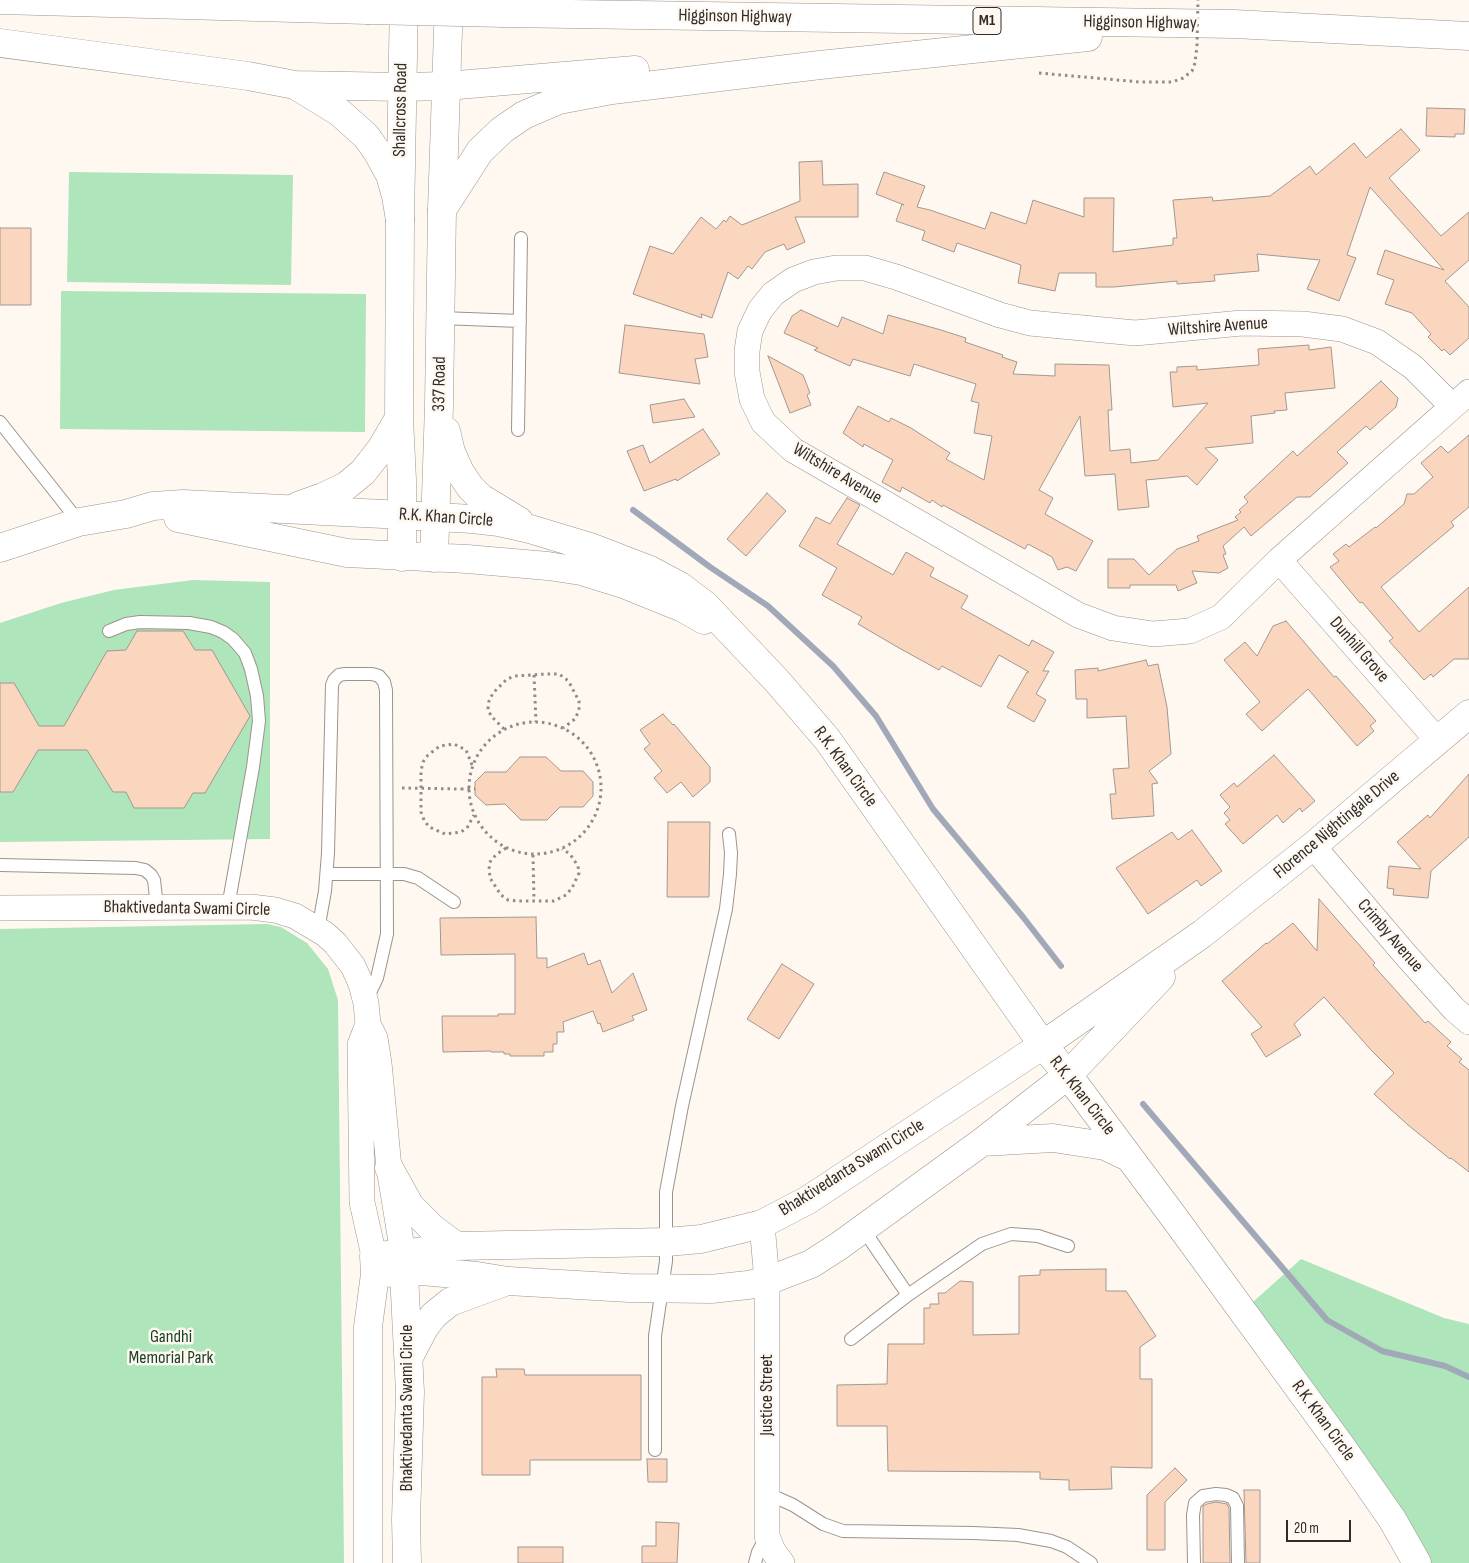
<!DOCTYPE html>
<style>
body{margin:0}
#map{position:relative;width:1469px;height:1563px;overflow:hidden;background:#fff8f1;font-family:"Sofia Sans Condensed",sans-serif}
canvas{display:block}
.scale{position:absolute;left:1286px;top:1520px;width:65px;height:22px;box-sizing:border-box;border:2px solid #2f2c29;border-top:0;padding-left:6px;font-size:15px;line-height:18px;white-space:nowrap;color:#2f2c29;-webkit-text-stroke:4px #fff8f1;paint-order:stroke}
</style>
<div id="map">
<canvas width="1469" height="1563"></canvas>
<div class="scale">20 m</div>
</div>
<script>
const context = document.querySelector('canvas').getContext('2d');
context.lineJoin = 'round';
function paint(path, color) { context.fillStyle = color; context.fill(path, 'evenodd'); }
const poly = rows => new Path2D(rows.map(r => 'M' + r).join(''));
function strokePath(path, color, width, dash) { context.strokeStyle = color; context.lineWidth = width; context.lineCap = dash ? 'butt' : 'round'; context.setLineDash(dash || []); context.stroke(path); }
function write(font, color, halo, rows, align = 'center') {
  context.font = font + ' "Sofia Sans Condensed",sans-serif'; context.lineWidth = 5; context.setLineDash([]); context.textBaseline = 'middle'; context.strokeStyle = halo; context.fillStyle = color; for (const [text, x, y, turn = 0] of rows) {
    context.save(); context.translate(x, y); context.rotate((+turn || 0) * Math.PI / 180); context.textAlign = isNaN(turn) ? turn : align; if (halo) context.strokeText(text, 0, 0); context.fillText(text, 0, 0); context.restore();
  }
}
paint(poly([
 [69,172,293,175,291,285,67,282],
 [61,291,366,294,365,432,60,429],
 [193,580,270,582,270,839,0,842,0,623,61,603,114,590],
 [267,924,281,927,307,943,328,969,338,1000,344,1563,0,1563,0,929],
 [1301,1259,1444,1318,1469,1324,1469,1563,1419,1563,1244,1310]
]), '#aee5ba');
strokePath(poly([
 [633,510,710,567,768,606,833,666,876,716,933,809,1023,917,1061,966],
 [1143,1104,1327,1320,1382,1351,1445,1366,1469,1377]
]), '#a1a9b8', 6);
const building = poly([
 [1427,108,1465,109,1464,134,1455,134,1455,137,1426,136,1427,108],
 [1401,129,1420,150,1389,178,1441,236,1469,212,1469,260,1445,281,1469,307,1469,338,1450,355,1444,349,1442,351,1428,337,1431,334,1412,313,1385,304,1394,280,1377,274,1385,250,1444,270,1370,187,1347,255,1356,258,1339,301,1307,289,1320,260,1257,254,1259,271,1214,275,1215,281,1177,284,1177,281,1114,287,1096,287,1096,273,1059,273,1055,291,1018,283,1021,265,957,243,954,252,922,240,925,231,896,221,902,204,904,205,876,194,884,172,925,186,917,207,930,210,985,229,991,212,1026,224,1033,200,1084,217,1084,198,1114,198,1113,252,1173,245,1173,238,1177,238,1173,200,1212,197,1213,201,1270,196,1310,166,1316,175,1354,143,1366,158,1401,129],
 [822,161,823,185,858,184,858,217,795,217,805,242,787,250,784,244,765,252,752,269,748,266,738,279,728,272,712,318,701,314,702,318,633,294,650,246,673,254,701,217,716,229,724,220,726,222,730,216,742,225,800,201,799,162,822,161],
 [0,228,31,228,31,305,0,305,0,228],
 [801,310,838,327,842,317,883,334,888,315,941,330,966,338,965,342,1003,355,1002,357,1017,362,1013,374,1055,376,1055,364,1109,365,1112,410,1108,410,1110,451,1130,449,1131,463,1158,460,1208,403,1173,407,1170,372,1177,372,1177,367,1197,366,1197,370,1259,365,1258,349,1309,345,1309,350,1331,347,1335,388,1285,393,1287,410,1274,411,1275,413,1251,416,1253,443,1205,448,1218,460,1197,485,1187,476,1146,480,1149,507,1118,510,1115,474,1085,476,1080,416,1039,490,1053,498,1045,514,1093,541,1076,571,1067,567,1058,570,1052,557,1028,544,1025,549,943,505,942,507,932,500,930,503,902,487,900,492,882,482,893,460,864,444,863,447,843,433,858,406,889,422,891,418,911,428,950,453,946,459,984,480,992,436,974,433,979,403,971,401,976,384,914,364,910,376,853,359,850,366,814,350,818,348,784,333,792,316,801,310],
 [625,325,704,334,708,357,695,359,700,384,619,373,625,325],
 [768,356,803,375,810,393,807,395,811,405,790,413,768,356],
 [1381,381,1398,398,1396,407,1370,430,1366,426,1337,452,1348,463,1310,497,1297,497,1251,536,1244,527,1223,546,1226,554,1223,555,1228,568,1219,573,1192,571,1197,583,1178,591,1176,585,1130,585,1130,588,1108,588,1108,559,1134,559,1149,575,1177,549,1199,541,1197,536,1238,520,1235,517,1241,512,1239,510,1248,502,1244,497,1293,451,1297,456,1381,381],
 [684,399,695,417,653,423,650,405,684,399],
 [703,429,720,454,677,481,676,479,644,491,627,451,643,445,650,463,703,429],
 [1469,435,1469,507,1451,522,1454,526,1381,587,1419,632,1469,587,1469,659,1454,659,1433,677,1431,674,1424,680,1389,641,1393,638,1362,602,1360,603,1330,567,1339,561,1333,554,1346,544,1349,547,1375,527,1376,528,1404,504,1407,494,1414,494,1433,477,1421,463,1441,446,1448,453,1469,435],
 [767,493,786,511,746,556,727,539,767,493],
 [847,498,860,505,837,544,893,575,906,552,934,568,930,576,968,596,961,608,1029,646,1032,640,1054,652,1043,671,1049,671,1036,694,1046,700,1034,722,1007,707,1027,672,1029,672,999,655,981,687,942,666,939,670,899,648,858,624,862,617,822,595,837,568,799,546,816,517,830,524,847,498],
 [1286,621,1334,677,1336,676,1376,721,1370,726,1374,731,1357,746,1308,689,1262,731,1246,714,1260,702,1224,660,1245,642,1257,656,1273,626,1286,621],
 [137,631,183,631,195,650,212,650,250,716,205,793,193,793,184,808,134,808,126,792,113,792,87,750,38,750,13,792,0,792,0,683,14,683,39,726,64,726,107,651,126,650,137,631],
 [1146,660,1148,666,1158,664,1167,707,1171,754,1149,771,1158,783,1152,784,1154,816,1112,819,1110,794,1116,794,1113,769,1129,768,1126,716,1087,718,1087,699,1076,699,1075,670,1098,668,1098,671,1146,660],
 [663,714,673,725,674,724,710,767,710,782,693,797,681,782,667,793,654,778,662,771,644,749,650,744,640,730,663,714],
 [1274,755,1315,801,1302,812,1300,808,1283,823,1277,815,1243,844,1225,824,1230,820,1224,813,1230,807,1220,795,1234,783,1237,787,1274,755],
 [520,757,546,757,561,771,583,771,593,782,593,796,583,807,560,807,547,820,521,820,505,804,486,805,475,795,475,782,485,772,506,772,520,757],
 [1469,774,1469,837,1431,871,1428,898,1393,895,1394,889,1387,888,1389,866,1421,869,1397,842,1428,815,1430,818,1469,774],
 [668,822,710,822,709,897,667,897,668,822],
 [1192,830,1222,871,1201,886,1197,880,1148,914,1116,868,1172,832,1178,840,1192,830],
 [1319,899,1375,963,1373,965,1425,1023,1428,1021,1451,1042,1447,1046,1462,1059,1459,1062,1469,1070,1469,1172,1451,1158,1450,1159,1408,1125,1374,1094,1394,1073,1371,1050,1324,997,1294,1024,1301,1035,1266,1057,1251,1034,1262,1027,1222,981,1266,943,1267,944,1293,923,1317,951,1319,899],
 [536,917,537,958,547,958,547,968,584,953,588,965,600,960,612,993,633,973,647,1010,632,1016,634,1020,603,1032,600,1023,598,1024,593,1011,563,1022,564,1032,557,1032,557,1044,553,1044,553,1052,544,1052,544,1056,510,1056,510,1054,504,1054,504,1052,491,1052,491,1051,443,1052,442,1016,498,1016,498,1014,515,1014,515,954,441,955,440,918,536,917],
 [782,964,814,984,779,1039,747,1019,782,964],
 [1106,1269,1106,1291,1126,1291,1156,1336,1140,1347,1140,1379,1152,1379,1152,1468,1111,1467,1112,1489,1069,1490,1069,1480,1040,1479,1040,1472,888,1471,887,1426,837,1426,837,1385,887,1384,888,1344,924,1344,924,1308,930,1308,930,1304,939,1304,938,1293,945,1293,960,1281,973,1282,973,1335,1019,1334,1019,1276,1040,1275,1040,1270,1106,1269],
 [496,1369,524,1369,525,1375,641,1375,641,1460,530,1460,530,1475,482,1475,482,1377,497,1377,496,1369],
 [647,1459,667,1459,667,1482,648,1482,647,1459],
 [1175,1468,1187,1480,1165,1502,1165,1550,1147,1550,1147,1495,1175,1468],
 [1244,1490,1260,1490,1260,1563,1246,1563,1244,1490],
 [1216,1502,1227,1504,1229,1508,1230,1563,1203,1563,1203,1506,1207,1504,1216,1502],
 [656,1522,679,1523,677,1563,642,1563,642,1546,656,1546,656,1522],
 [518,1547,563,1547,563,1563,518,1563,518,1547]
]);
paint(building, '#fbd6bf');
strokePath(building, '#a29891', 1);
const lane = poly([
 [441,318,520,321],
 [0,422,79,522],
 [518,430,521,238],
 [109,631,126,624,140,622,189,623,211,627,223,632,233,639,245,653,251,669,257,696,259,721,253,767,228,907],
 [0,865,136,868,145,870,151,875,154,880,157,907],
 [327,874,404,874,418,878,454,902],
 [318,930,325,891,328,853,332,685,334,680,339,675,345,674,372,674,379,676,384,682,386,690,387,934,377,978,367,999],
 [863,1229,908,1295],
 [851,1339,908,1295,982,1244,1011,1234,1038,1236,1068,1246],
 [655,1450,655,1336,666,1261,666,1192,682,1106,726,909,730,874,731,853,729,834],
 [766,1493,793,1505,823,1524,843,1531,973,1533,1018,1535,1051,1541,1067,1547,1091,1563],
 [755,1563,758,1552,767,1536],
 [1194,1563,1193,1515,1195,1503,1203,1496,1216,1494,1226,1495,1233,1498,1237,1506,1238,1563]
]);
const street = poly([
 [1452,406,1413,367,1377,342,1342,329,1303,324,1242,323,1135,333,1030,323,1000,315,896,277,865,268,836,268,814,272,793,280,773,294,760,310,750,331,747,351,747,372,752,399,763,422,793,450,1078,615,1113,628,1153,634,1190,631,1221,617,1279,560,1469,392],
 [1279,560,1438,741],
 [1313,846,1404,953,1454,1009,1469,1022],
 [0,908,251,907,275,910,295,916,325,934,335,943,353,966,361,984,366,1003,368,1024,375,1038,379,1063,389,1168,403,1254],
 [368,1024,360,1045,362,1202,374,1256],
 [762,1224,767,1281,767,1536,773,1551,782,1563]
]);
const secondary = poly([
 [446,431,451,452,460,472,470,487,481,498,519,521],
 [298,506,323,497,346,486,363,472,381,449,399,418],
 [178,518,347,553,467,559,548,566,581,571,626,585,683,608,704,620],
 [0,548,79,522,126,514,153,506,183,504,403,515,472,519,499,522,530,529,593,548,650,570,680,586,705,605,777,681,827,739,1043,1045,1068,1075,1176,1220,1341,1446,1392,1519,1417,1563],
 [402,557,402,480,399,418,400,220,404,0],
 [434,558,439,405,442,210,449,0],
 [982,1142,1053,1138,1105,1146,1130,1158],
 [389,1168,410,1206,432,1228,456,1246],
 [403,1254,410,1392,406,1519,407,1563],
 [384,1273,422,1271,477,1276,508,1281,629,1288,711,1289,748,1285,767,1281,811,1264,839,1246,982,1142,1068,1075,1161,977],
 [409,1357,424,1328,434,1315,450,1302,502,1283],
 [368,1563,368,1327,375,1274,374,1256,403,1254,456,1246,667,1242,701,1239,762,1224,808,1200,873,1157,1043,1045,1202,934,1313,846,1469,714]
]);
const highway = poly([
 [0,0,367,10],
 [504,13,1234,24,1469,36],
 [0,43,248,76,295,85,339,112,366,136,378,153,390,175,396,196,400,220],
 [295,85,402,87,446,86,635,70],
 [442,210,480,151,502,130,524,115,559,100,612,90,820,65,1088,37]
]);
strokePath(lane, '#9b948c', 14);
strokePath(street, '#9b948c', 26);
strokePath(secondary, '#9b948c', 29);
strokePath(highway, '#9b948c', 29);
strokePath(poly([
 [1039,73,1140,82,1172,82,1183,78,1192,71,1195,63,1197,46],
 [534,675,536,722],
 '469 788a66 66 0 1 1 132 0a66 66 0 1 1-132 0Z',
 [504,729,491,716,488,709,489,701,493,693,507,679,515,676,546,674,559,674,566,679,570,684,579,701,579,710,575,719,563,728],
 [472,765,466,750,454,744,440,746,428,755,423,762,421,771,421,812,424,820,429,827,445,834,461,832,467,828,474,815],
 [402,788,461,789],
 [506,848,497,854,491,860,489,865,490,878,501,895,508,900,518,901,554,901,566,895,572,888,579,873,578,866,570,854,562,849],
 [533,855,534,900]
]), '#908b86', 3, [2.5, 4]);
strokePath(lane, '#fff', 12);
strokePath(street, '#fff', 25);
strokePath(secondary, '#fff', 28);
strokePath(highway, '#fff', 28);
const highwayBridge = poly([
 [367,10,504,13]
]);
strokePath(highwayBridge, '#9b948c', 29, []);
strokePath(poly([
 [1197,46,1198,0],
 [461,789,475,789]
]), '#908b86', 3, [2.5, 4]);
strokePath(highwayBridge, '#fff', 28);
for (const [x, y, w] of [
 [987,21,28]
]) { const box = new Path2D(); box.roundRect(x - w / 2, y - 13.5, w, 27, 4); context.fillStyle = '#fff8f1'; context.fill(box); strokePath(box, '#2f2c29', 1); }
write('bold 16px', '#2f2c29', null, [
 ["M1",987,21]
]);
write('18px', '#2f2c29', '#fff8f1', [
 ["Higginson Highway",735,17,1],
 ["Higginson Highway",1140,23,1],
 ["Shallcross Road",401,110,-89],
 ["Wiltshire Avenue",1218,327,-4],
 ["337 Road",440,384,-89],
 ["Wiltshire Avenue",837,474,31],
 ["R.K. Khan Circle",446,518,4],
 ["Dunhill Grove",1359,650,49],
 ["R.K. Khan Circle",845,767,54],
 ["Florence Nightingale Drive",1337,825,-40],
 ["Bhaktivedanta Swami Circle",187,909,1],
 ["Crimby Avenue",1390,936,49],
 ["R.K. Khan Circle",1082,1096,52],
 ["Bhaktivedanta Swami Circle",852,1168,-32],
 ["Justice Street",767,1395,-90],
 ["Bhaktivedanta Swami Circle",407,1408,-90],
 ["R.K. Khan Circle",1323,1421,54]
]);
write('18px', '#143f21', '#fff8f1', [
 ["Gandhi",171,1337],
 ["Memorial Park",171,1358]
]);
</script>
